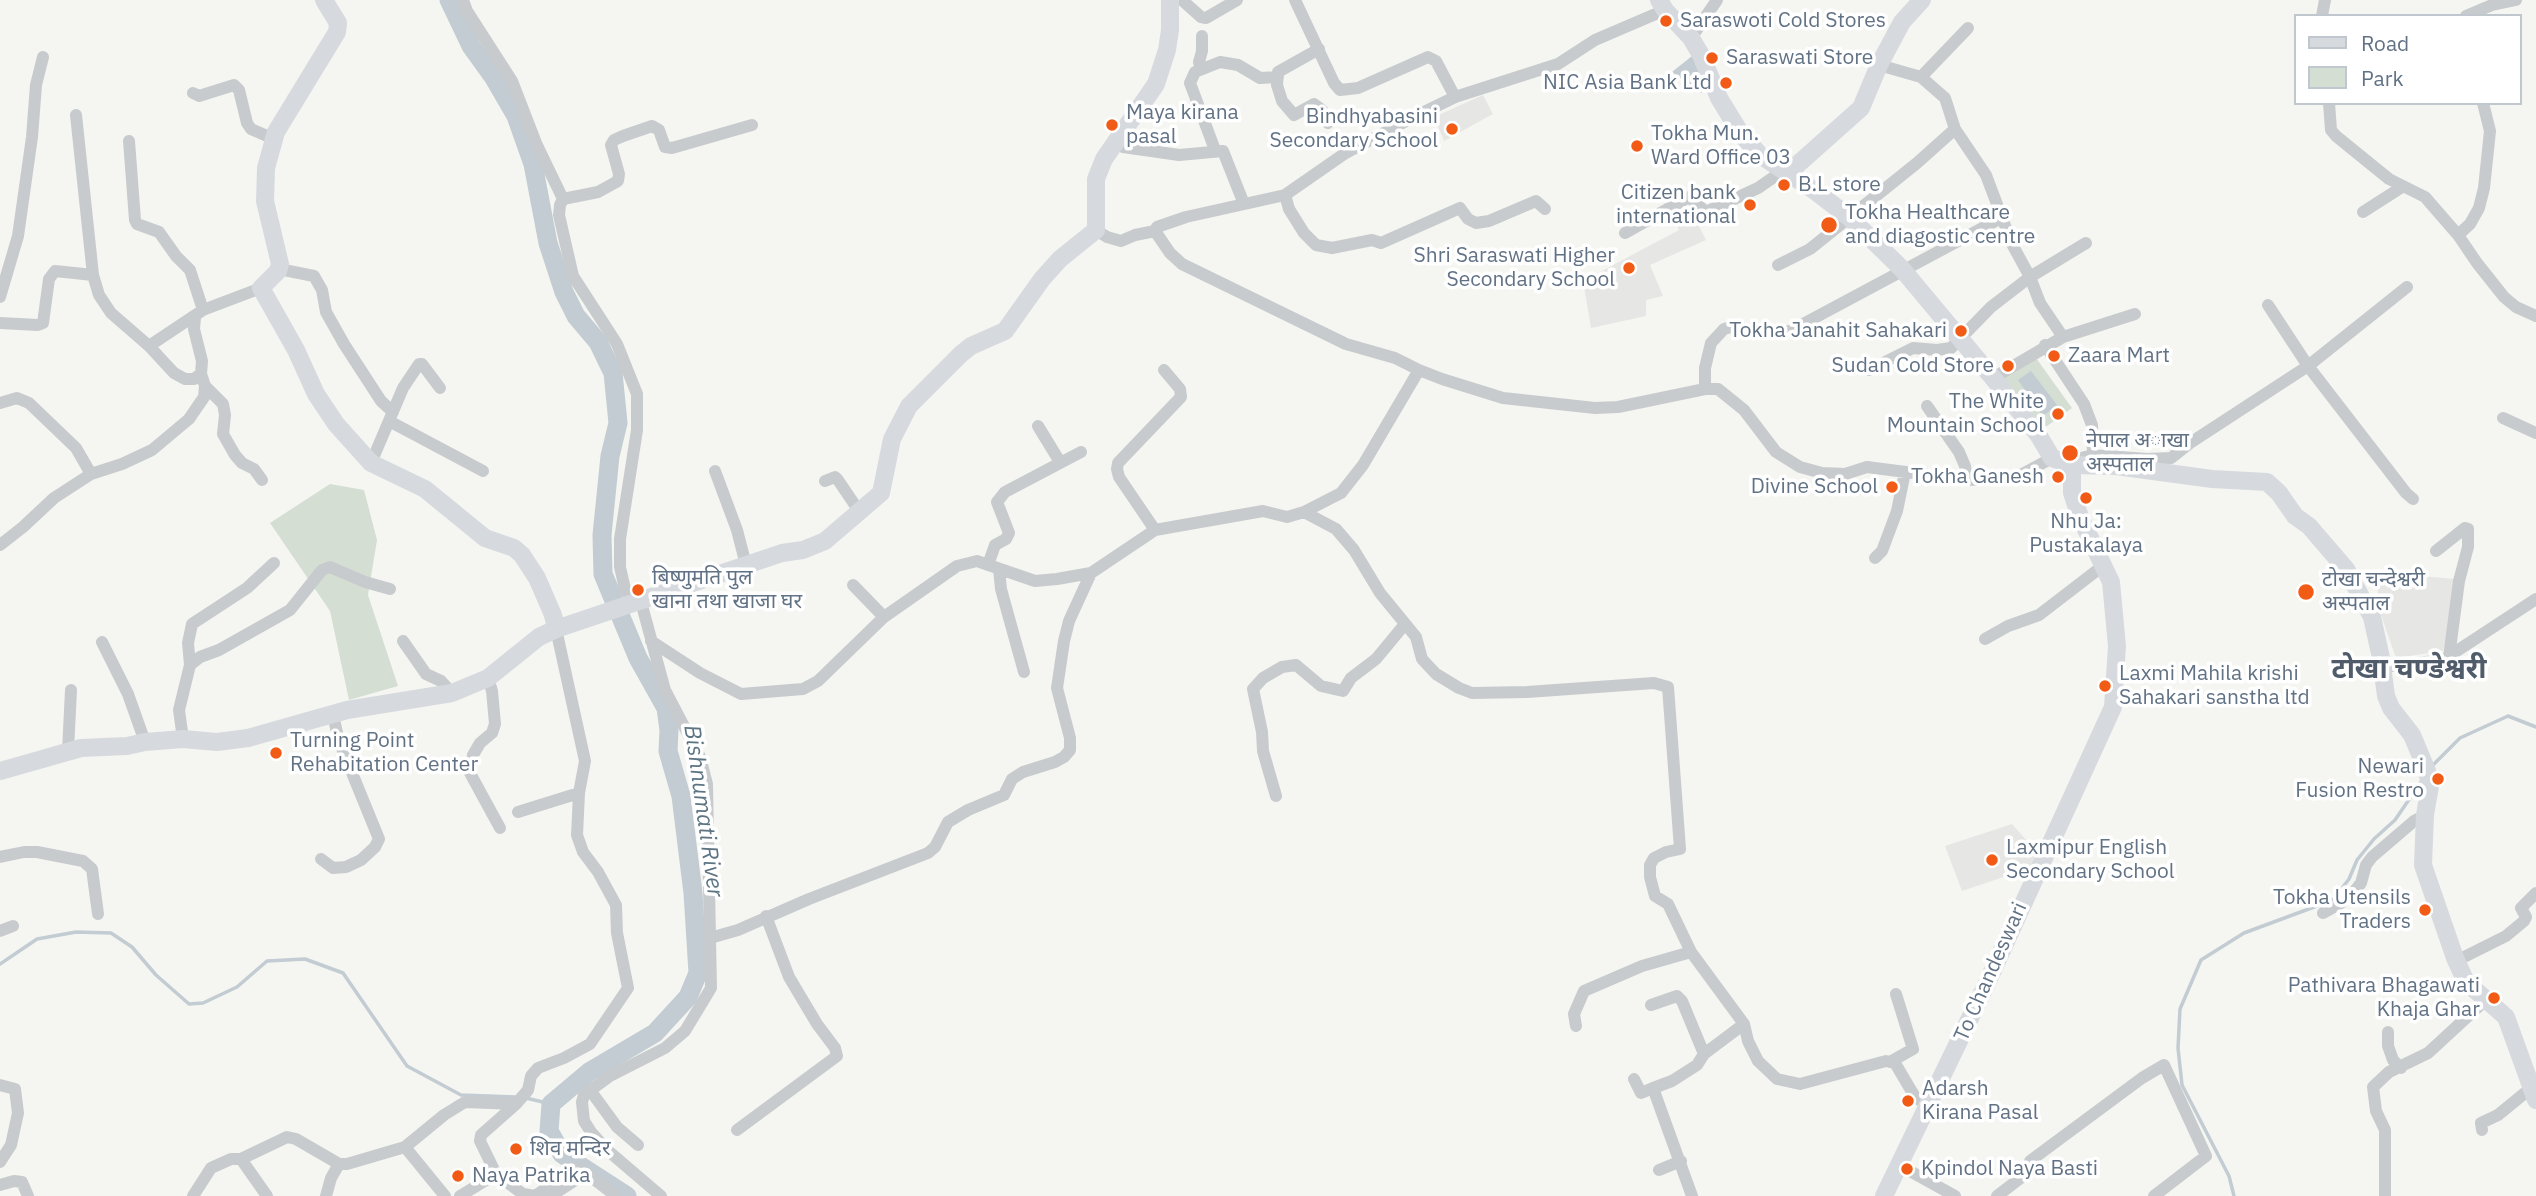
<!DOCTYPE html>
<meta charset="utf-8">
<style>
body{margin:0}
#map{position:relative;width:2536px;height:1196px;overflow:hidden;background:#f5f6f1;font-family:"IBM Plex Sans",sans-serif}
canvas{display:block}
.legend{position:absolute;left:2294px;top:14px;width:228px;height:91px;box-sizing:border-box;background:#fff;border:2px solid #c0c7ce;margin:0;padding:9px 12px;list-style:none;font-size:21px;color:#627285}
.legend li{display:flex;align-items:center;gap:14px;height:35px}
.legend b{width:35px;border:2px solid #c0c7ce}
</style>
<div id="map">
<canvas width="2536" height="1196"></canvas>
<ul class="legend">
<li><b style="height:9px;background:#d6dadf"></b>Road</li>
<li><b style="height:19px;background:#d5ded2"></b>Park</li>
</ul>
</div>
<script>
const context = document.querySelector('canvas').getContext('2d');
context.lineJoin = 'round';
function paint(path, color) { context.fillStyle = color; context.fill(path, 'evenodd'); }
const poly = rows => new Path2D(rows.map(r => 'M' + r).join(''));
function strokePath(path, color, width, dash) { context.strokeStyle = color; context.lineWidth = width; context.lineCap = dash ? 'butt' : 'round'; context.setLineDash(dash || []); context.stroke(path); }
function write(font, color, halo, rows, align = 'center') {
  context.font = font + ' "IBM Plex Sans","Noto Sans Devanagari",sans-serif'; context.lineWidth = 7; context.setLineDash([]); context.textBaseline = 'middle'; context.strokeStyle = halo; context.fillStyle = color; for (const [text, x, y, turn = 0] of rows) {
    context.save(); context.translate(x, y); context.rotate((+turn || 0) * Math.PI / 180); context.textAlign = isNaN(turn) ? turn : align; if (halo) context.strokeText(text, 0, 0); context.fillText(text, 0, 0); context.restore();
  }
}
paint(poly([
 [1483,95,1493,114,1444,141,1434,117],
 [1690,209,1706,240,1650,265,1663,296,1646,300,1646,316,1591,328,1583,281,1679,230,1674,218],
 [2422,576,2454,579,2448,630,2443,651,2396,658,2381,615,2377,586],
 [2012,824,2037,852,2030,868,1962,891,1945,846]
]), '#e6e7e5');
paint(poly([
 [2036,358,2072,408,2047,426,2042,426,2003,377],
 [330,484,364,490,377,540,368,595,398,686,349,700,330,611,270,523]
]), '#d5ded2');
paint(poly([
 [1692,56,1706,88,1701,93,1672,72],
 [2031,371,2057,405,2043,416,2018,380]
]), '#c2ccd2');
strokePath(poly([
 [2431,767,2460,738,2508,716,2536,727],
 [0,964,37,939,76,932,111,933,132,947,156,975,189,1004,203,1003,237,987,267,961,305,959,343,973,407,1066,461,1095,515,1097],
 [526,1098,551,1104],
 [2234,1196,2229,1176,2182,1085,2178,1048,2180,1009,2201,960,2244,933,2333,900,2349,879,2357,860,2374,839,2395,820,2423,779]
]), '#c2ccd2', 3.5);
strokePath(poly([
 [449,0,471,46,494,78,516,116,533,164,548,243,564,292,576,316,598,342,613,373,618,423,610,456,602,535,603,574,638,658,666,708,669,730,668,751,681,796,693,893,698,973,688,997,655,1033,589,1072,551,1104,549,1131,562,1154,627,1196]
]), '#c2ccd2', 19);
strokePath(poly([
 [463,0,467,11,512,81,536,143,563,199],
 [1182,0,1201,17,1206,18,1237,0],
 [1295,0,1334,83,1340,90,1358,88,1428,57,1436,61,1455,97],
 [2322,16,2325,0],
 [2466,16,2492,5,2516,0],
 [1691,38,1717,0],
 [1319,49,1278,72,1277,85,1282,101,1294,115,1314,104,1322,110,1328,123],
 [1879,65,1921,77,1945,98,1955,129,1986,175,2012,244,2030,277,2040,303,2063,337],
 [1201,69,1199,62,1202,51,1202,36],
 [1921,77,1968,28],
 [193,93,199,96,234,85,239,90,247,123,251,129,274,139],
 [2329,103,2331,130,2336,136,2389,179,2425,197,2458,235,2477,263,2504,297,2516,307,2536,316],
 [76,115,93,275,99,295,111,313,149,346,174,373,185,379,194,379,201,374,202,361,194,329,195,318],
 [129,141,135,220,137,224,159,232,176,256,190,270,203,310],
 [1114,143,1123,147,1179,155,1223,151,1244,204],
 [1215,150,1190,83,1195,72,1220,62,1238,65,1260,78,1278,77],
 [1285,195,1289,209,1304,233,1316,245,1332,248,1372,240,1381,243,1460,208,1468,219,1476,223,1489,221,1536,201,1545,209],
 [2363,212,2402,187],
 [1096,230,1107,237,1121,241,1135,235,1155,231,1157,227,1186,217,1285,195,1344,154,1412,118,1455,97,1558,64,1595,40,1665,10],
 [1155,231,1170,253,1182,264,1346,344,1395,358,1419,370],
 [1625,233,1689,197,1706,212,1758,188,1784,170],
 [2458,235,2470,224,2479,208,2484,188,2490,131,2483,103],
 [1778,265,1810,249,1917,163,1955,129],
 [279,269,314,276,322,290,326,312,344,344,381,401,393,412],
 [0,297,18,236,32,137,36,85,43,57],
 [2268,305,2308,366,2406,493,2413,499],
 [0,323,38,325,43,323,49,279,55,271,93,275],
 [2045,345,2084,404,2092,425,2093,455],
 [149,346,203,310,261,288],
 [1869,370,1913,348,1937,350,1951,348,1991,307,2030,277,2086,243],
 [1993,378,2063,337,2135,314],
 [205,386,223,404,225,415,223,434,235,455,242,463,254,469,262,480],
 [1705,389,1705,368,1711,343,1724,329,1731,327,1772,332,1790,331,2003,217],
 [0,403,17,398,29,403,76,448,91,474],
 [1927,406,1959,452,1965,466,1967,480],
 [2503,418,2536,433],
 [389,421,483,471],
 [1038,426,1060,462],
 [371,463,403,388,419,364,422,364,440,388],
 [2073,464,2081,458,2093,455,2147,459,2171,458,2190,443,2308,366,2407,287],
 [715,471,737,530,746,565],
 [825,481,835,477,838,480,859,511],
 [1304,512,1336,529,1354,550,1380,593,1416,637,1422,659,1436,674,1459,688,1472,693,1527,692,1654,683,1668,687,1680,849,1666,852,1654,858,1650,865,1650,877,1655,896,1668,904,1691,952,1744,1024,1748,1041,1758,1061,1777,1079,1800,1084,1886,1061,1895,1063,1915,1097,1930,1106],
 [1155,530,1119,477,1117,469,1118,463,1181,397,1180,389,1164,370],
 [0,545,23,527,54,498,91,474,122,464,152,450,189,419,204,397,205,386,201,374],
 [2436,551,2465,528,2468,529,2468,547,2459,581,2449,657],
 [1875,558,1882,551,1897,511,1905,472],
 [988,565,995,545,1006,539,1009,533,997,502,1005,492,1081,452],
 [999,569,1001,589,1024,672],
 [853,585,884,617],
 [641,602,665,690,700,757,707,784,710,938],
 [635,604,625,589,620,567,620,539,637,430,637,394,617,344,573,276,559,215,560,205,563,199,598,192,618,181,619,174,611,145,614,140,623,136,652,126,659,130,665,147,672,148,752,125],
 [556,629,585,761,579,793,577,835,583,852,598,872,616,905,617,933,628,988,590,1044,564,1058,538,1068,531,1076,528,1090,516,1104,481,1135,480,1141,496,1174,523,1194,535,1196,574,1168,586,1173,616,1196],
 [1985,639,2008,626,2039,615,2104,565],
 [403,641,426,674,441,681,452,693],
 [651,641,700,673,741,694,803,689,818,681,884,617,957,566,977,561,1035,581,1057,579,1091,573,1155,530,1263,511,1287,517,1304,512,1341,493,1363,465,1419,370,1442,379,1503,398,1595,408,1618,407,1705,389,1718,389,1744,410,1776,452,1800,467,1822,473,1845,474,1867,467,1967,480,2015,478,2052,458],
 [102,642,128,694,145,742],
 [190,665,188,643,192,624,247,588,274,563],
 [2382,667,2443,660,2536,599],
 [488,678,492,691,495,724,492,733,480,743,473,755,470,773,500,828],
 [183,739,179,710,190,665,200,657,219,650,290,610,322,570,330,567,365,582,390,589],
 [68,751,71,690],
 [1276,796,1263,751,1262,732,1253,689,1263,678,1282,667,1296,665,1321,686,1343,691,1351,678,1376,659,1405,624],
 [518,812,579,793],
 [0,857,24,852,37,852,83,861,92,869,98,914],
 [321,859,333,868,346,867,361,860,375,847,379,839,339,741,333,715],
 [2323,913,2341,903,2354,892,2361,883,2366,865,2372,857,2414,821,2425,815],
 [0,931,13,926],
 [2455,958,2464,957,2506,936,2524,921,2526,917,2521,908,2536,893],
 [1651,1005,1677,996,1682,1001,1704,1054],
 [1576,1026,1574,1014,1584,991,1642,966,1691,952],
 [2388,1032,2388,1046,2393,1060,2401,1068],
 [1890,1062,1913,1049,1896,994],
 [1634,1079,1641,1093,1653,1088],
 [0,1085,15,1089,18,1113,11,1145,0,1162],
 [590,1090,617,1127,638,1145],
 [737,1130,837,1056,835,1048,817,1024,789,977,766,916],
 [2482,1130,2481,1123,2498,1115,2531,1088],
 [405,1147,445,1196],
 [241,1159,267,1196],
 [1899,1165,1955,1196],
 [1659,1170,1681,1161],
 [0,1185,14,1181,22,1182,28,1196],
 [193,1196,211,1168,231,1159,241,1159,287,1137,296,1139,339,1164,347,1164,405,1147,444,1115,465,1102,516,1104],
 [326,1196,331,1178,339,1164],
 [460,1196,496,1174],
 [551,1196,586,1173],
 [661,1196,606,1149,591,1132,584,1121,582,1102,584,1095,610,1076,665,1048,685,1031,711,988,710,938,738,930,809,899,928,853,935,847,948,822,968,810,1004,795,1012,779,1023,772,1055,762,1064,757,1070,750,1070,738,1057,688,1064,641,1069,621,1091,573],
 [1692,1196,1653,1088,1672,1081,1697,1065,1704,1054,1744,1024],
 [1997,1196,2031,1170,2030,1161,2142,1078,2164,1065,2206,1156,2154,1196],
 [2385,1196,2385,1130,2376,1111,2373,1087,2389,1072,2428,1053,2479,1006,2484,999]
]), '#c8cbce', 12);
strokePath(poly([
 [324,0,338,23,337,32,276,132,266,168,265,201,280,264,278,271,261,288,296,350,316,394,336,424,371,463,425,489,485,538,514,548,522,555,537,578,553,615,556,629],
 [1659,0,1665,10,1691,38,1701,55,1719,98,1741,134,1760,155,1815,191,1849,217,1902,269,1993,378,2039,436,2052,458,2072,465,2116,466,2212,479,2267,482,2279,493,2295,516,2309,526,2346,569,2372,617,2381,658,2386,696,2391,708,2412,735,2427,771,2430,786,2425,815,2423,865,2455,958,2466,982,2506,1017,2536,1100],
 [1788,173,1861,108,1879,65,1902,22,1922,0],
 [0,771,81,748,127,746,145,742,183,739,217,742,248,738,347,710,452,693,488,678,539,637,556,629,782,553,803,550,825,541,881,493,892,439,909,406,961,354,971,346,1005,331,1042,279,1060,259,1096,230,1096,179,1104,159,1156,84,1167,50,1170,30,1170,0],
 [1884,1196,1987,983,2113,707,2117,646,2111,582,2080,517,2072,493,2072,465]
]), '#d6dadf', 18);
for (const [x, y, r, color] of [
 [1666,21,7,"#f25b15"],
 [1712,58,7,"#f25b15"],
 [1726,83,7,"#f25b15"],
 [1112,125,7,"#f25b15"],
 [1452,129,7,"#f25b15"],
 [1637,146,7,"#f25b15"],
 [1784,185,7,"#f25b15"],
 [1750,205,7,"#f25b15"],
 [1829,225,9,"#f25b15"],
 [1629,268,7,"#f25b15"],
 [1961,331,7,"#f25b15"],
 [2054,356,7,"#f25b15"],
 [2008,366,7,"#f25b15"],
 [2058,414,7,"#f25b15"],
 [2070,453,9,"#f25b15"],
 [2058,477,7,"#f25b15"],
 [1892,487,7,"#f25b15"],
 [2086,498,7,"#f25b15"],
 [638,590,7,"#f25b15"],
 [2306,592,9,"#f25b15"],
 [2105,686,7,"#f25b15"],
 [276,753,7,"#f25b15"],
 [2438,779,7,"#f25b15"],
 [1992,860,7,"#f25b15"],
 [2425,910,7,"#f25b15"],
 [2494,998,7,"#f25b15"],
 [1908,1101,7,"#f25b15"],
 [516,1149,7,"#f25b15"],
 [1907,1169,7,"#f25b15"],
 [458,1176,7,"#f25b15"]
]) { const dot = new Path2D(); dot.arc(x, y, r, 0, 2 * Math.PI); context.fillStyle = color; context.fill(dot); strokePath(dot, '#fff', 2.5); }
write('21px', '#627285', '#fff', [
 ["Saraswoti Cold Stores",1680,21],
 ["Saraswati Store",1726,58],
 ["NIC Asia Bank Ltd",1712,83,"right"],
 ["Maya kirana",1126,113],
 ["pasal",1126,137],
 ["Bindhyabasini",1438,117,"right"],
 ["Secondary School",1438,141,"right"],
 ["Tokha Mun.",1651,134],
 ["Ward Office 03",1651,158],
 ["B.L store",1798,185],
 ["Citizen bank",1736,193,"right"],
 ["international",1736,217,"right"],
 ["Tokha Healthcare",1845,213],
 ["and diagostic centre",1845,237],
 ["Shri Saraswati Higher",1615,256,"right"],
 ["Secondary School",1615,280,"right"],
 ["Tokha Janahit Sahakari",1947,331,"right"],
 ["Zaara Mart",2068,356],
 ["Sudan Cold Store",1994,366,"right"],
 ["The White",2044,402,"right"],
 ["Mountain School",2044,426,"right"],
 ["नेपाल अाखा",2086,441],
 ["अस्पताल",2086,465],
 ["Tokha Ganesh",2044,477,"right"],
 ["Divine School",1878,487,"right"],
 ["Nhu Ja:",2086,522,"center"],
 ["Pustakalaya",2086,546,"center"],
 ["बिष्णुमति पुल",652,578],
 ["खाना तथा खाजा घर",652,602],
 ["टोखा चन्देश्वरी",2322,580],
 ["अस्पताल",2322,604],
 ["Laxmi Mahila krishi",2119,674],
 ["Sahakari sanstha ltd",2119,698],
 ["Turning Point",290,741],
 ["Rehabitation Center",290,765],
 ["Newari",2424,767,"right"],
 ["Fusion Restro",2424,791,"right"],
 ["Laxmipur English",2006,848],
 ["Secondary School",2006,872],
 ["Tokha Utensils",2411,898,"right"],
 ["Traders",2411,922,"right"],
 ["Pathivara Bhagawati",2480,986,"right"],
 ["Khaja Ghar",2480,1010,"right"],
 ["Adarsh",1922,1089],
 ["Kirana Pasal",1922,1113],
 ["शिव मन्दिर",530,1149],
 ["Kpindol Naya Basti",1921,1169],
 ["Naya Patrika",472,1176]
], 'left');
write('21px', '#627285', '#fff', [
 ["To Chandeswari",1991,972,-66]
]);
write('italic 23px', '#5d7583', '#fff', [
 ["Bishnumati River",703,811,82]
]);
write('bold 28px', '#505c6a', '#fff', [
 ["टोखा चण्डेश्वरी",2409,670]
]);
</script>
